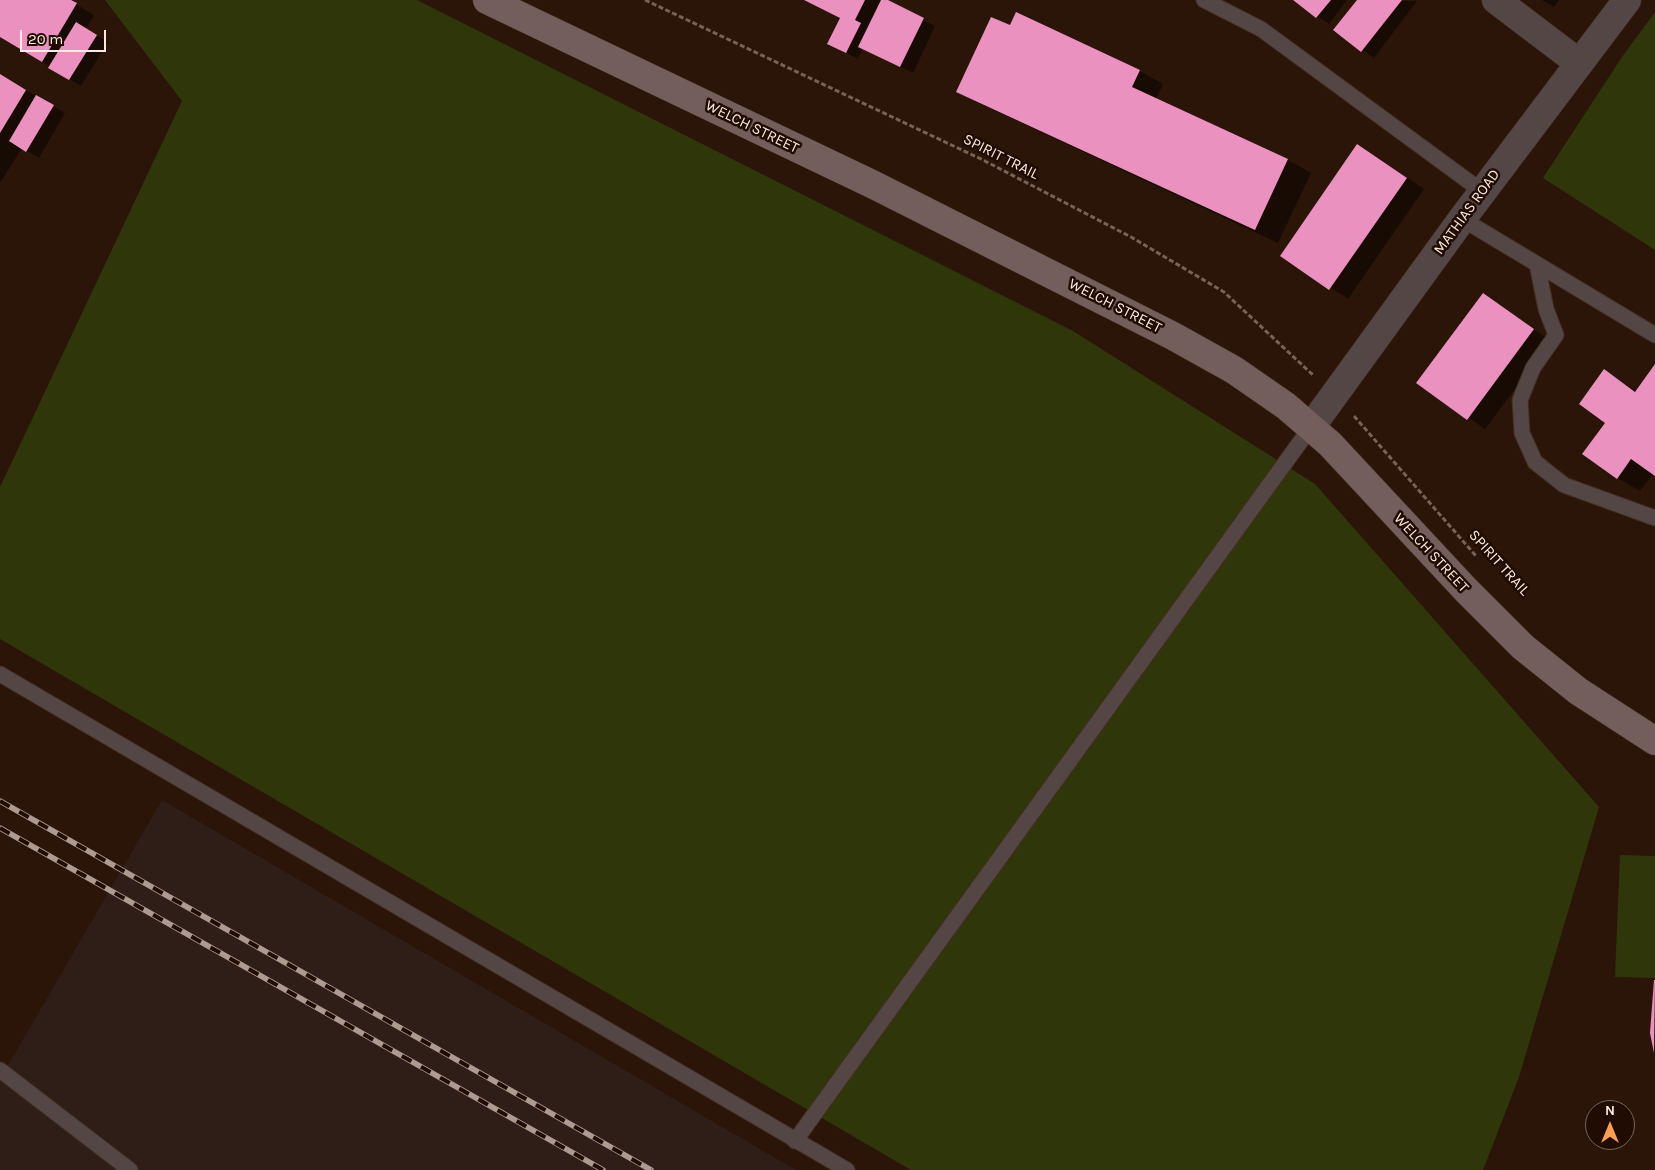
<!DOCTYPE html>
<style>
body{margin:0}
#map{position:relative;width:1655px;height:1170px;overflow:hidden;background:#2b1508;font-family:Karla,sans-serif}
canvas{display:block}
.north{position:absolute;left:1585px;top:1100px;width:50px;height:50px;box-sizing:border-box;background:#200c02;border:1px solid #77655c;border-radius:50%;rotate:0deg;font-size:14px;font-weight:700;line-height:20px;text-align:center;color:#faeae2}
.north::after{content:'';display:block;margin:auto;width:18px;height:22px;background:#fb9e52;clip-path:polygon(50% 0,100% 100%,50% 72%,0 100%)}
.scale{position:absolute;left:20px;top:30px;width:86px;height:22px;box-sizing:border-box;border:2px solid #faeae2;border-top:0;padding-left:6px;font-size:15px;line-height:18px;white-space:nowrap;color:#faeae2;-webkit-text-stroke:4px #200c02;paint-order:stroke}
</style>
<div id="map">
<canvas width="1655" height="1170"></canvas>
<div class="north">N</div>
<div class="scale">20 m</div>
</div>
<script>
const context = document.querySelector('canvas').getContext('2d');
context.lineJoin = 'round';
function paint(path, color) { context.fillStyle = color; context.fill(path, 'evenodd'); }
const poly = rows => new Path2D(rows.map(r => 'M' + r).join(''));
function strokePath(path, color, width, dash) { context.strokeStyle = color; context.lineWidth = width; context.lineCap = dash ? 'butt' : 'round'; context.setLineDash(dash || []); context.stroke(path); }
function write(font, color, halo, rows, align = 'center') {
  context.font = font + ' Karla,sans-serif'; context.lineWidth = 5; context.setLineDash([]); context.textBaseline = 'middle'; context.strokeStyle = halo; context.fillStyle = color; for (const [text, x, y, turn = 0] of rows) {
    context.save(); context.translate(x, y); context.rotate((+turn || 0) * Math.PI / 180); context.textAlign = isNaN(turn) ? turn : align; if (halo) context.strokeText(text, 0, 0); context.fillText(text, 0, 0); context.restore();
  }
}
paint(poly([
 [162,800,796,1170,0,1170,0,1079]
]), '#2f1d17');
paint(poly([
 [105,0,417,0,1073,331,1315,484,1599,807,1519,1077,1483,1170,911,1170,0,639,0,487,182,101],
 [1655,12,1655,250,1543,178,1622,57],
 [1620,855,1655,856,1655,978,1615,977]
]), '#2f370a');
paint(poly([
 [0,0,69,0,94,15,86,29,108,42,81,86,0,35],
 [804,0,885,0,935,26,913,73,863,48,858,59,840,50,841,18],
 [1295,0,1347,0,1329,24],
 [1358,0,1417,1,1374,58,1335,30],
 [1542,0,1559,0,1554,7],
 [1010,27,1140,71,1163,84,1156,99,1288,160,1311,173,1278,243,981,104,958,91],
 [0,75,65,113,39,158,22,148,0,183],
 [1358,145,1424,189,1348,299,1281,255],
 [1483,294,1551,341,1485,429,1418,383],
 [1655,366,1655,475,1653,474,1640,491,1617,478,1607,423,1604,371,1637,391],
 [1655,978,1655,1050,1651,1033]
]), '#0007');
paint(poly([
 [0,0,71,0,77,3,42,62,0,37],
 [804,0,865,0,855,20,861,23,846,53,827,44,840,18],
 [881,0,888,0,924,18,900,67,858,47],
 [1293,0,1331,0,1316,18],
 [1357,0,1402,0,1361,52,1333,30],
 [1016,12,1140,70,1132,87,1288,159,1255,230,956,92,991,17,1010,25],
 [76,22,97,35,69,80,48,68],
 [0,74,26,90,0,133],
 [36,95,54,105,26,152,9,141],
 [1357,144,1407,178,1329,290,1280,256],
 [1483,293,1534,329,1467,420,1416,383],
 [1655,364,1655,476,1631,459,1617,479,1582,454,1605,423,1579,404,1604,369,1635,392],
 [1654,980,1655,980,1654,1053,1650,1033]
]), '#eb91c0');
const lane = poly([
 [1204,0,1261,29,1483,192],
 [1462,219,1655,335],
 [1537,264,1546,309,1556,335,1533,368,1520,400,1522,433,1535,462,1564,485,1655,518],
 [0,674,847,1170],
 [0,1070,130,1170],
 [795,1141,1311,427]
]);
const street = poly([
 [1496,0,1579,63],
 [1311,427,1462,219,1627,0]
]);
const secondary = poly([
 [487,0,874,185,1173,336,1234,370,1286,406,1330,444,1466,590,1523,647,1578,691,1655,741]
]);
strokePath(lane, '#442f22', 17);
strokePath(street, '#442f22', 29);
strokePath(secondary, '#442f22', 29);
strokePath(poly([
 [645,0,981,159,1131,237,1224,292,1314,376],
 [1354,416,1476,556]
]), '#766257', 3, [5, 2.5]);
strokePath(lane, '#544644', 15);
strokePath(street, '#544644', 28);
strokePath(secondary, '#735e5b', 28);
const rail = poly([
 [0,801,651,1170],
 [0,828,603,1170]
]);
strokePath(rail, '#ad9b91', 5.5);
strokePath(rail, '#200c02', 4, [11]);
write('15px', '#faeae2', '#200c02', [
 ["WELCH STREET",752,127,26],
 ["SPIRIT TRAIL",1001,157,27],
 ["MATHIAS ROAD",1467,212,-54],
 ["WELCH STREET",1115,306,27],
 ["WELCH STREET",1431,553,47],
 ["SPIRIT TRAIL",1499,563,48]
]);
</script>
